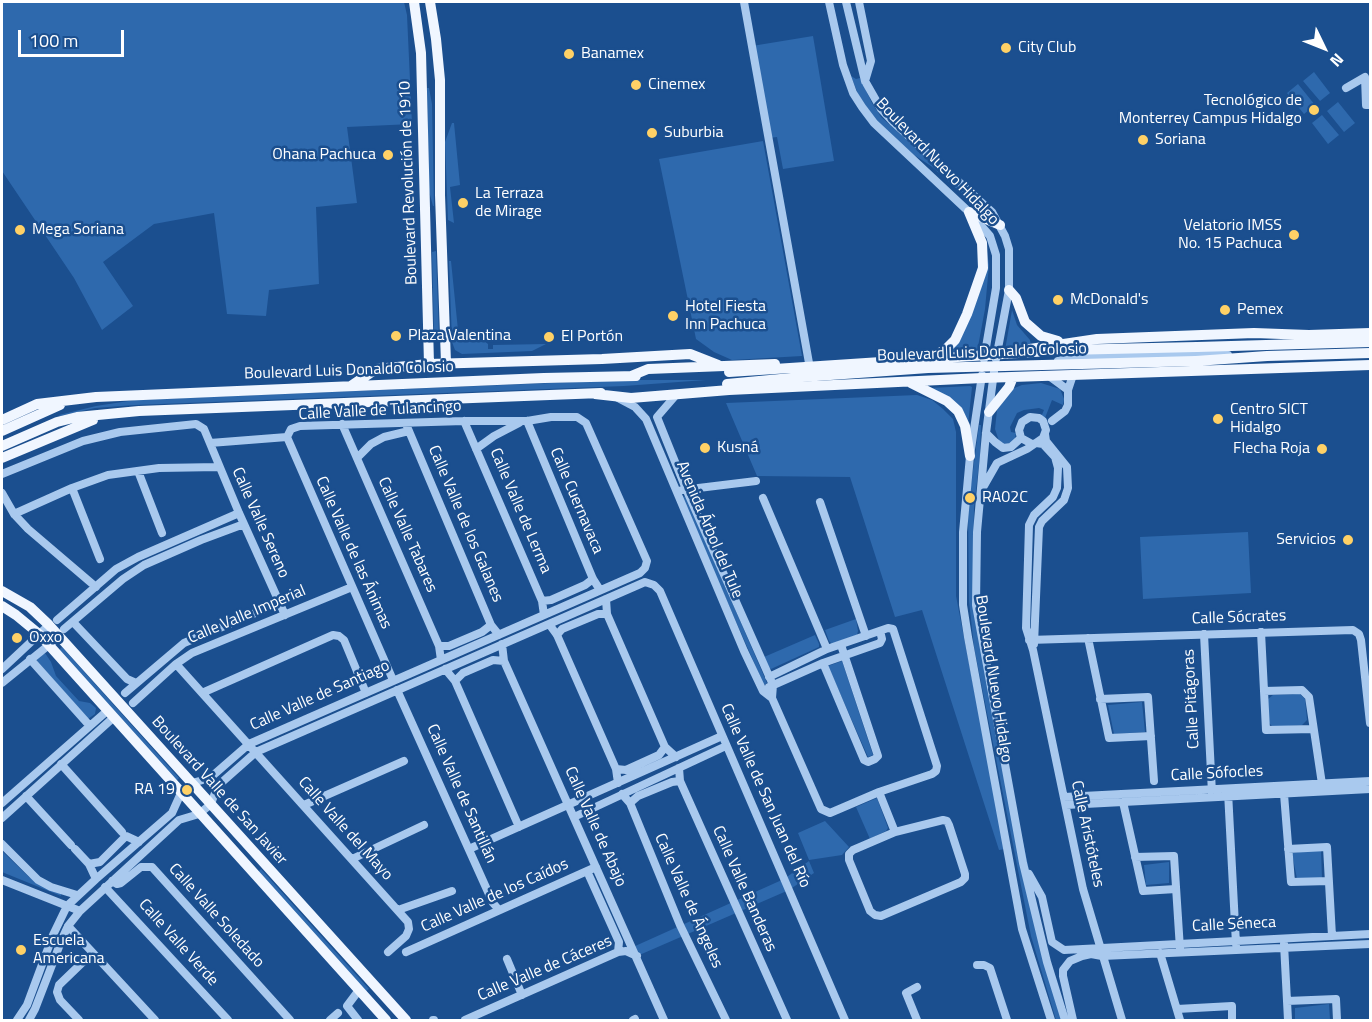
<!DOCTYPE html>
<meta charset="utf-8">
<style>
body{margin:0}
#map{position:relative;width:1372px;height:1022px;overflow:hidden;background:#1b4f8f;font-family:"Titillium Web",sans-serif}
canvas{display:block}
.frame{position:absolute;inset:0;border:3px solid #fff;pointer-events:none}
.north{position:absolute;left:1294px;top:18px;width:60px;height:60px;-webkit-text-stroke:4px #1b4f8f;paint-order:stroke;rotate:133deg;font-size:16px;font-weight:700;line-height:24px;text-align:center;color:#fff}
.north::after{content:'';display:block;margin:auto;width:21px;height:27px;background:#fff;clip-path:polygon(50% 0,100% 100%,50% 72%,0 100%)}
.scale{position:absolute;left:18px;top:30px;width:106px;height:27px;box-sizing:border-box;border:3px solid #fff;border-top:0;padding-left:8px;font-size:18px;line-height:21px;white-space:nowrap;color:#fff;-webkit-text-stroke:4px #1b4f8f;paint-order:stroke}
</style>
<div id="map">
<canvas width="1372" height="1022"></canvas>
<div class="frame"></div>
<div class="north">N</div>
<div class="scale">100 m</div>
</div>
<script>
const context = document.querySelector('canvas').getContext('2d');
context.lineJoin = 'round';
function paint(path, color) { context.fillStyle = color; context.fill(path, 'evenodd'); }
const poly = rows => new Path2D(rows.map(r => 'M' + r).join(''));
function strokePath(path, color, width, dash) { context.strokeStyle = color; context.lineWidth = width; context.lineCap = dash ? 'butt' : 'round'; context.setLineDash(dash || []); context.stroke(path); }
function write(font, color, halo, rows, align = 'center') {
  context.font = font + ' "Titillium Web",sans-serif'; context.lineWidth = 5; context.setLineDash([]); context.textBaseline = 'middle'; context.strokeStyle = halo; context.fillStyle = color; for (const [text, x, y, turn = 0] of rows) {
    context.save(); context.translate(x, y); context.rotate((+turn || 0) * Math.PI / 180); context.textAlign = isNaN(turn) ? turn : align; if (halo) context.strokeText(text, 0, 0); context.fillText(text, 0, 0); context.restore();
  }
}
paint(poly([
 [2,2,404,2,407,15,412,124,347,127,357,203,316,207,319,284,269,290,266,316,227,314,214,213,154,224,103,262,133,306,102,330,74,278,2,171],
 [813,36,834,161,783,169,777,137,769,138,752,46],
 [1314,72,1330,93,1320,101,1303,81],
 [851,76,856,79,860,78,872,103,881,117,978,204,976,206,931,166,911,153,876,121,858,94],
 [1298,84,1315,105,1304,114,1287,93],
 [427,88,429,88,432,104,434,206,433,206,429,191],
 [1338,102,1355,123,1344,132,1327,111],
 [1322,115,1339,135,1328,144,1312,123],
 [452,123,454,123,460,185,450,187,454,223,448,220,445,142],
 [763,141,802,356,732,360,714,352,696,339,659,159],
 [986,245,989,265,985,309,977,352,946,354,953,346],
 [436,251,439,336,434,336,432,252],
 [449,261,451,261,459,340,480,338,488,344,488,349,493,349,493,345,546,344,532,351,462,354,455,350,452,342],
 [1012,310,1017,325,1030,340,1031,346,1005,350],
 [624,380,706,380,624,386,135,405,95,408,60,416,59,415,96,406,135,400],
 [1041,383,1060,389,1064,399,1063,405,1052,400,1045,418,1041,417,1044,410,1039,408,1024,410,1017,413,1010,427,1011,432,1016,433,1015,439,1013,443,1003,444,999,441,995,429,997,410,1012,389,1022,385],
 [970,386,972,387,968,425,929,388],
 [917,395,932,400,943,409,953,419,956,432,956,596,1005,849,999,850,922,610,895,617,850,477,757,476,726,403],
 [979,425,981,425,980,455,974,508,973,556,980,646,1062,1020,1056,1020,1031,936,974,647,969,601,968,508],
 [686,496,767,683,764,685,681,497],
 [1248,532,1251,593,1143,599,1140,537],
 [856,619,858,631,857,635,832,644,829,641,825,630],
 [815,635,819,644,819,647,771,669,768,668,764,657],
 [62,647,179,778,176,781,59,650],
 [45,653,51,662,56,676,79,701,90,703,96,708,95,714,88,719,37,661,37,658],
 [842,661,873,755,868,757,828,666],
 [1300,694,1305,699,1307,720,1302,725,1273,727,1269,723,1268,699,1273,695],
 [1142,702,1145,732,1114,734,1108,705],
 [877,798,888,828,886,831,870,839,856,807],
 [825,821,849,847,842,855,809,860,798,833],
 [1321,849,1322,879,1297,879,1292,853],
 [2,851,29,877,61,894,61,896,2,872],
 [809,861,814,873,789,890,637,956,633,947,784,879],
 [1169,862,1169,883,1146,885,1144,865],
 [261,869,369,989,366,991,258,872],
 [1329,1004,1330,1020,1295,1020,1295,1008]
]), '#2e69ad');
strokePath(poly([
 [744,2,809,363],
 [829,2,843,65,853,93,862,107,874,123,969,212,990,236,996,255,996,288,984,359],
 [846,2,865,81,881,109,893,122,992,212,1005,236,1009,249,1009,290,996,359],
 [859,2,871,61,865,81],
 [1346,88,1365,77,1366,105,1370,105],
 [1058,361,1077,357,1208,354,1228,355],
 [994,372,986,433,977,532,976,605,1023,863,1047,962,1065,1020],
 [982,375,970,456,963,532,963,605,968,637,1022,929,1051,1020],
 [1049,376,1068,390],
 [676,395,657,417,686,489,773,685,772,698],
 [618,398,635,407,646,419,744,651,763,691,772,698,821,809,830,813,879,792,932,774,936,771,937,766,893,629,888,628,827,649,769,677],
 [464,421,542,601,544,615],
 [527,421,593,579,600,590],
 [1052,421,1065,411,1068,405,1068,390,1073,375],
 [342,424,439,646,441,660],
 [406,424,491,625,499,635],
 [986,433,995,442,1003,448,1011,447,1021,438],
 [287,437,393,680],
 [210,443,287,437],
 [1036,443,1043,444,1055,457,1058,468,1057,488,1053,497,1034,515,1029,525,1026,628,1033,650,1083,889,1122,1020],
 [476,449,494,436,519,423],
 [357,458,371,444,384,437,409,431],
 [138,471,162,533],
 [2,474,83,441,120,432,196,424,204,429,239,513,285,615],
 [72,488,100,559],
 [682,490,756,481],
 [981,491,997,463,1027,449,1043,438,1046,430,1043,421,1039,418,1030,417,1022,422,1019,430,1021,438,1032,444],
 [2,493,14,514,28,529,96,587],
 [763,498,827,649],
 [820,502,866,636],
 [14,514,72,488,108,475,159,468,219,467],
 [606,599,607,614,665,747,676,757],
 [542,601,551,600,585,585,593,579],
 [57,620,116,569,138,557,239,513],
 [73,622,127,679,136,683],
 [549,624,557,635,616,769,618,783],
 [64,629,123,579,144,565,201,540,244,524],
 [1261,632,1266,730,1313,729],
 [1204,634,1212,793],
 [557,635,562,629,598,614,607,614],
 [1088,638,1109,738,1151,736],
 [1029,640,1353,630,1359,634,1361,640,1370,723],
 [502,644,504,661,664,1020],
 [1034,644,1039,527,1042,521,1064,500,1068,488,1067,467,1046,441,1045,434],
 [439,646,449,646,482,632,491,625],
 [30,659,89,725],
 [823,663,864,760,868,762,875,759,878,756,841,645],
 [176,664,408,922,409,929,406,936,388,952],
 [2,669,49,625],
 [445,669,455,681,519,827],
 [455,681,463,673,493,660,504,661],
 [2,683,60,636],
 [769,687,823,663,880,643,882,639,880,631],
 [397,690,493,903,499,910],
 [1264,691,1302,690,1309,697,1322,784],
 [125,693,184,643,279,603],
 [202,693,333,635,339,636,344,640,366,693],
 [1100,699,1148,697,1154,781],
 [133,703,176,664,192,653,352,587],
 [61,764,122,832],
 [679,768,680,781,787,1020],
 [616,769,626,770,659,755,665,747],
 [879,792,895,832],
 [1228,792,1236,944],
 [622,794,630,803,680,925,726,1020],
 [1284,794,1291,882,1329,881],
 [26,796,71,845],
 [1064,797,1370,781],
 [1123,802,1143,891,1176,889],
 [2,803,107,711],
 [630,803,638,796,672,782,680,781],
 [304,805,404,761],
 [1066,805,1370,789],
 [574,817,726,746],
 [2,818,113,718],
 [943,820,947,821,949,825,965,874,965,878,961,882,881,916,875,915,870,911,849,860,849,854,853,850,895,832,943,820],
 [2,844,38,880,51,887,77,895],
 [75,849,89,864,96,879],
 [469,849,722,736],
 [1288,849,1327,847,1332,936],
 [1135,857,1174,856,1180,949],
 [352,859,424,825],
 [89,864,100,862,126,836,139,842],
 [587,871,619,942,618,952],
 [1029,874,1042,897,1052,942,1064,950,1370,934],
 [2,880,80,911],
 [112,881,117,884,121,883,141,867,152,867,290,1020],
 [105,887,228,1020],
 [398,910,452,891],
 [68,926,155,1020],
 [1284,944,1288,1020],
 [406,952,596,867],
 [1160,953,1180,1020],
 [507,959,522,995],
 [977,965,984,965,990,968,1007,1020],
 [1287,1001,1336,999,1337,1020],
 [1177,1009,1232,1006,1232,1020],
 [17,1020,27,1005,53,935,67,906,96,879,172,813,181,793,192,783,210,778,249,744,640,573,645,568,647,561,586,423,577,417,551,417,527,421,464,421,300,426,291,429,287,437],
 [29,1020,35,1009,62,939,68,926,80,911,179,820,199,814,211,804,216,790,221,783,256,752,645,582,654,585,660,591,845,1020],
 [79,1020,60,1000,57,992,59,985,87,958,97,957],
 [330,1020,338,1013],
 [358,1020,347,1006,359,990],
 [433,1020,434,1020],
 [465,1020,618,952,626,951,637,956],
 [633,1020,635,1019],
 [917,1020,906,993,917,987],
 [1073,1020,1063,976,1063,970,1070,961,1082,956,1091,954,1102,956,1370,944]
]), '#a9c9ee', 8);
strokePath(poly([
 [414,2,421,53,429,364],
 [430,2,436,39,440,80,440,195,446,363],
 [969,212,1000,225],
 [1009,290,1016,298,1025,322,1041,336,1058,341],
 [1197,347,1370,342],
 [1030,349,1097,339,1254,333,1309,335,1370,333],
 [930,359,946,349,955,340,967,314,983,268,982,243,969,212],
 [1196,361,1267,356,1370,353],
 [631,376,648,369,775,364],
 [911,383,947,401,958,411,965,426,970,456],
 [351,386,376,369,429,364,602,359,690,354,718,365],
 [595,394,631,398,729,390,982,378,1370,365],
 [989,412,1009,387,1013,377],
 [2,420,37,404,96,397,544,378,636,376],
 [2,431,60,405],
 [2,446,57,422,77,417,139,411,601,393],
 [2,458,93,420],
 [2,591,30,607,49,625,406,1020],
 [2,606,16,615,39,634,386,1020]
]), '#f0f6ff', 10);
strokePath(poly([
 [729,372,1064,350,1197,347],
 [727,384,802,377,928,368,1196,361]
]), '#f0f6ff', 10);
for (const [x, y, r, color] of [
 [1006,48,6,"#ffd166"],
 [569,54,6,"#ffd166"],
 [636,85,6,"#ffd166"],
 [1314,110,6,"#ffd166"],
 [652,133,6,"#ffd166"],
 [1143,140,6,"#ffd166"],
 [388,155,6,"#ffd166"],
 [463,203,6,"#ffd166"],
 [20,230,6,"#ffd166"],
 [1294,235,6,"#ffd166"],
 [1058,300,6,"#ffd166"],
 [1225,310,6,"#ffd166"],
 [673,316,6,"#ffd166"],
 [396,336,6,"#ffd166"],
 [549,337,6,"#ffd166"],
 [1218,419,6,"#ffd166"],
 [705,448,6,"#ffd166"],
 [1322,449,6,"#ffd166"],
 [970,498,6,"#ffd166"],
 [1348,540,6,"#ffd166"],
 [17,638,6,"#ffd166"],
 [187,790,6,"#ffd166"],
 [21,950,6,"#ffd166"]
]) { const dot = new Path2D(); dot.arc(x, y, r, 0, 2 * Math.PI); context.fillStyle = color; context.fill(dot); strokePath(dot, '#1b4f8f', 2); }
write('16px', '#fff', '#1b4f8f', [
 ["City Club",1018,48],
 ["Banamex",581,54],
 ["Cinemex",648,85],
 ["Tecnológico de",1302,101,"right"],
 ["Monterrey Campus Hidalgo",1302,119,"right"],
 ["Suburbia",664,133],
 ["Soriana",1155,140],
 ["Ohana Pachuca",376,155,"right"],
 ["La Terraza",475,194],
 ["de Mirage",475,212],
 ["Velatorio IMSS",1282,226,"right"],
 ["No. 15 Pachuca",1282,244,"right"],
 ["Mega Soriana",32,230],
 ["McDonald's",1070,300],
 ["Hotel Fiesta",685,307],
 ["Inn Pachuca",685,325],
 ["Pemex",1237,310],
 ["Plaza Valentina",408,336],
 ["El Portón",561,337],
 ["Centro SICT",1230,410],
 ["Hidalgo",1230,428],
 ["Kusná",717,448],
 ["Flecha Roja",1310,449,"right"],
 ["RA02C",982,498],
 ["Servicios",1336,540,"right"],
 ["Oxxo",29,638],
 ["RA 19",175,790,"right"],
 ["Escuela",33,941],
 ["Americana",33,959]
], 'left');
write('16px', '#fff', '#1b4f8f', [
 ["Boulevard Nuevo Hidalgo",937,162,46],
 ["Boulevard Revolución de 1910",409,183,-92],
 ["Boulevard Luis Donaldo Colosio",982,353,-2],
 ["Boulevard Luis Donaldo Colosio",349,371,-2],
 ["Calle Valle de Tulancingo",380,411,-3],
 ["Calle Cuernavaca",576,501,67],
 ["Calle Valle de Lerma",520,511,67],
 ["Calle Valle Sereno",260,523,66],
 ["Calle Valle de los Galanes",465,524,67],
 ["Avenida Árbol del Tule",709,530,67],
 ["Calle Valle Tabares",407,535,66],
 ["Calle Valle de las Ánimas",353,553,66],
 ["Calle Valle Imperial",247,615,-23],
 ["Calle Sócrates",1239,618,-2],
 ["Boulevard Nuevo Hidalgo",993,679,81],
 ["Calle Valle de Santiago",320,696,-24],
 ["Calle Pitágoras",1192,699,-93],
 ["Calle Sófocles",1217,774,-3],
 ["Boulevard Valle de San Javier",219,791,48],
 ["Calle Valle de Santillán",461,794,66],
 ["Calle Valle de San Juan del Río",765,796,66],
 ["Calle Valle de Abajo",595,827,66],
 ["Calle Valle del Mayo",345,829,48],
 ["Calle Aristóteles",1087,834,78],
 ["Calle Valle Banderas",744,889,66],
 ["Calle Valle de los Caídos",495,896,-24],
 ["Calle Valle de Ángeles",688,901,66],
 ["Calle Valle Soledado",216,916,48],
 ["Calle Séneca",1234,925,-3],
 ["Calle Valle Verde",178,943,48],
 ["Calle Valle de Cáceres",545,969,-23]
]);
</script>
